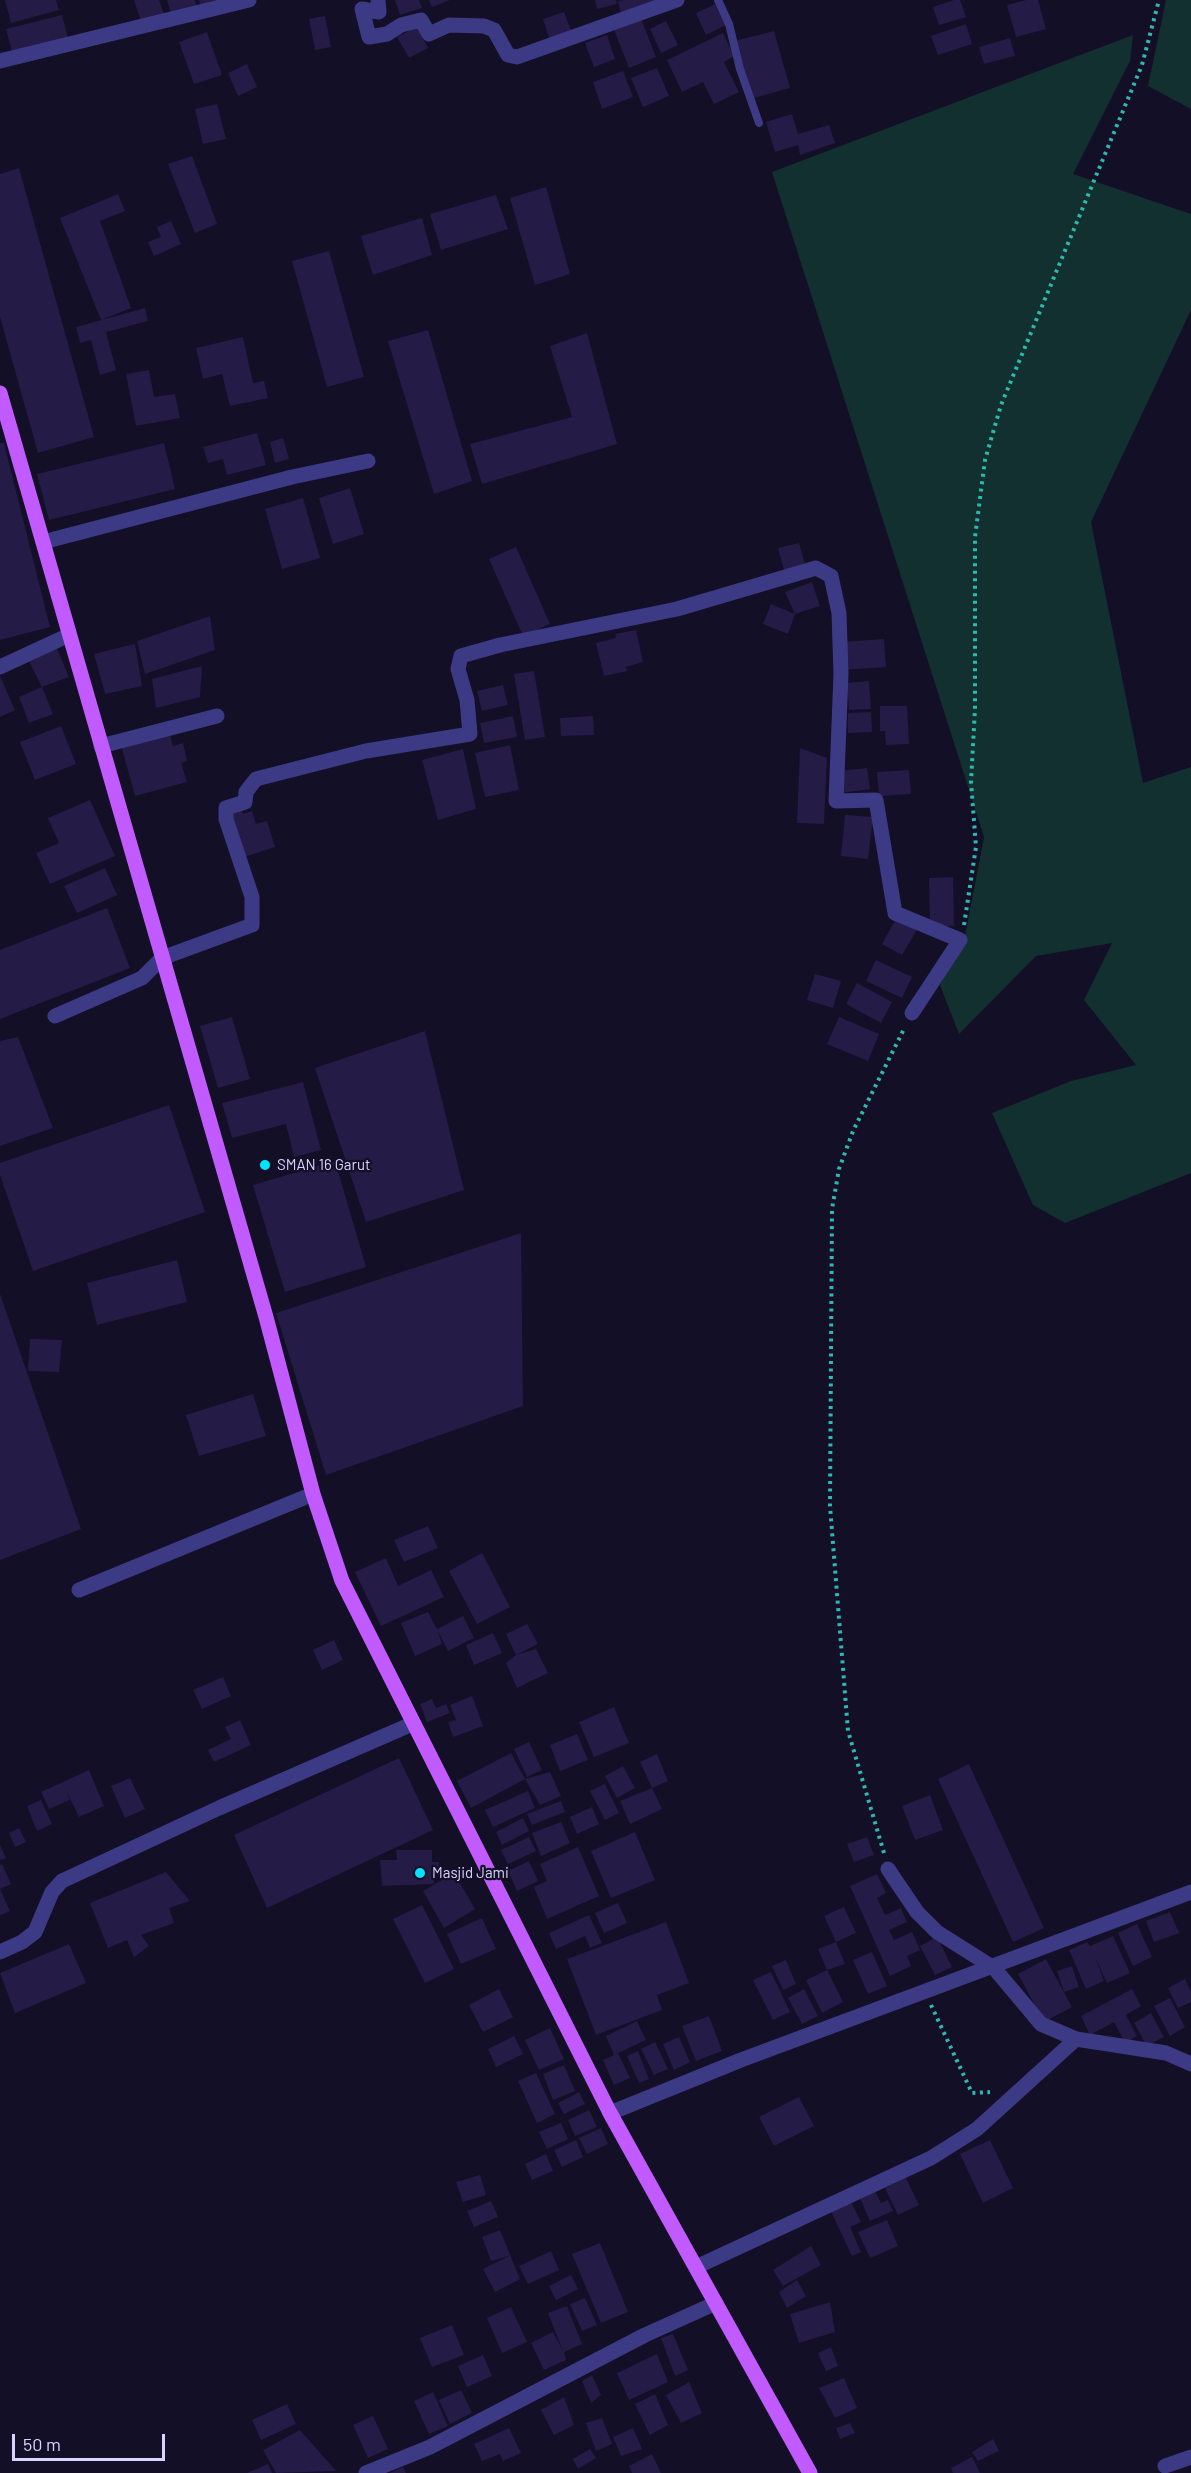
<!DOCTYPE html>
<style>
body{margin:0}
#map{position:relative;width:1191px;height:2473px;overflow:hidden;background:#130f26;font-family:Barlow,sans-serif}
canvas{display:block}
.scale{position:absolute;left:12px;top:2434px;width:153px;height:27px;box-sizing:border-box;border:3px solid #d9d4ff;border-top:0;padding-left:8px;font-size:18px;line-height:21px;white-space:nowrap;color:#d9d4ff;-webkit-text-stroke:4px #130f26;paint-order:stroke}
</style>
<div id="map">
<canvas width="1191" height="2473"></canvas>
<div class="scale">50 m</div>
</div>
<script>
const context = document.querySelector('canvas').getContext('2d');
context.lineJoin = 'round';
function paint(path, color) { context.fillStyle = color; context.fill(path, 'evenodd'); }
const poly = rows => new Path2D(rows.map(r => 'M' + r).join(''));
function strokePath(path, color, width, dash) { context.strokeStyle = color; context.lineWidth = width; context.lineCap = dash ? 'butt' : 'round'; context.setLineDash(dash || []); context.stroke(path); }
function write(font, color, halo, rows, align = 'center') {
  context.font = font + ' Barlow,sans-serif'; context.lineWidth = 4.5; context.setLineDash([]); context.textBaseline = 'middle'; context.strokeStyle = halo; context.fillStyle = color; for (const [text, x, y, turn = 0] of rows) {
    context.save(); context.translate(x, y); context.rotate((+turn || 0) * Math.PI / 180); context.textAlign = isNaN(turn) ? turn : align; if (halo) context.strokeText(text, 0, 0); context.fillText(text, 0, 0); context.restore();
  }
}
paint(poly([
 [1166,0,1191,0,1191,109,1148,86],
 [1133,35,1130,61,1073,174,1191,214,1191,310,1091,522,1143,783,1191,767,1191,1173,1065,1223,1033,1205,992,1113,1071,1081,1136,1065,1084,1000,1112,943,1036,956,959,1034,940,985,965,936,984,837,772,172]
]), '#12302f');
paint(poly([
 [5,0,56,0,59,10,11,23],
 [134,0,159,0,164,14,141,22],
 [167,0,195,0,198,10,172,17],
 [199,0,223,0,201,8],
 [395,0,419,0,422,8,400,15],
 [429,0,450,0,432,7],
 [595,0,616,0,617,4,597,9],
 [624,0,656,0,621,14,618,1],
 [954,0,960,0,966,17,939,25,933,7],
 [1026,0,1038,0,1046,29,1016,37,1007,5],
 [715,4,726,25,706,35,696,13],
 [564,12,572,33,550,41,543,19],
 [62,15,69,42,13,56,6,29],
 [325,16,331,47,315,50,309,19],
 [640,16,656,57,629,68,613,27],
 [666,21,678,45,661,53,650,29],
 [966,24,972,44,938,55,931,36],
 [417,27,428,48,409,58,397,37],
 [774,31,790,88,751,99,735,41],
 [207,32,222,75,194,84,179,42],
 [723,33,734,56,724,62,739,92,714,104,703,82,682,92,667,60],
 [607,35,615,59,594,67,585,43],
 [1010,38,1015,56,984,64,979,47],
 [247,64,257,87,238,96,228,73],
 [657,68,669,96,643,107,631,78],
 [623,71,633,97,602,109,593,82],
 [217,104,226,139,203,144,195,109],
 [792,114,798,134,829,125,835,143,800,155,798,145,775,152,766,122],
 [192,156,217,224,195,233,168,164],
 [19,168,94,437,38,453,0,317,0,174],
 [546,187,570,274,535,285,510,198],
 [118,194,125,211,100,221,131,308,101,320,60,218],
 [496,195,508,229,441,250,430,214],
 [422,218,432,255,373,275,361,236],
 [171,221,181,244,154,256,148,242,161,237,157,227],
 [329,251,364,377,327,387,292,261],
 [145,308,148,321,106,332,116,370,100,375,91,340,80,343,76,327],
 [428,330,472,481,434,494,388,341],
 [587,333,617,444,482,484,470,444,572,417,550,346],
 [243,337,253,383,264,381,268,398,230,406,222,374,203,379,196,348],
 [149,370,154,397,175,394,180,418,136,426,126,374],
 [257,433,266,465,227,475,223,459,208,463,203,447],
 [283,438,289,459,275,463,270,442],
 [0,443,4,443,50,627,0,640],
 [164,443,175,489,49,520,37,474],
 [350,488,364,534,333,544,319,498],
 [303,498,320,558,282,569,265,509],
 [799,543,805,564,784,570,778,548],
 [516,547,550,624,523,636,489,559],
 [812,582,820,606,795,614,785,592],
 [771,604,795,614,788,634,763,624],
 [210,616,215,650,145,674,137,641],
 [636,630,643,662,626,667,627,671,604,676,596,643,616,638,615,634],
 [884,639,886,667,842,670,840,642],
 [55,644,69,677,42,687,27,657],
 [135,644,142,686,105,694,94,654],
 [202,666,200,697,156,708,152,679],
 [534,671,545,737,525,740,514,674],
 [0,676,15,710,0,717],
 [869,681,871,709,849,710,847,683],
 [503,685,508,705,482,711,477,691],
 [42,687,53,714,29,723,19,697],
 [880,706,907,706,909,744,886,745,885,731,880,731],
 [871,712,872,732,848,733,848,713],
 [513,716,517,737,484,743,480,723],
 [593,716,594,735,561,736,560,718],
 [61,726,76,764,35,780,20,742],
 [169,731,173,746,183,743,187,761,181,763,187,782,135,796,121,745],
 [510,745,519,790,485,797,475,753],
 [800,748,827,758,824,824,797,823],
 [463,749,476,809,438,820,422,760],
 [867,768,870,789,841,793,839,771],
 [909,770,911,794,879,796,877,772],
 [90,800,115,856,50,884,36,853,59,843,48,818],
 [242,809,243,814,252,811,256,824,267,821,275,847,244,857,231,812],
 [845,815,873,817,868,859,841,856],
 [105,868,117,895,77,913,64,886],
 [953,877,954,926,930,927,929,878],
 [107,908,130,968,0,1019,0,950],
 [897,917,918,928,902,955,882,944],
 [876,960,912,977,902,998,866,981],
 [815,974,841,981,833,1008,807,1000],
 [857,983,892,1002,881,1023,846,1004],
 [232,1017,250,1079,218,1088,200,1026],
 [839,1017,879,1034,868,1061,827,1044],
 [425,1031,464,1190,366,1222,315,1068],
 [18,1037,53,1128,0,1146,0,1041],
 [303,1082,321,1150,294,1157,286,1124,232,1138,222,1103],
 [169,1105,205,1212,33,1271,0,1175,0,1163],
 [335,1161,366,1267,285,1292,253,1185],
 [521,1233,523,1406,326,1475,276,1313],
 [177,1260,187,1302,97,1325,87,1283],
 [0,1294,81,1529,0,1560],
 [30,1339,62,1340,59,1372,28,1371],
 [253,1394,266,1436,199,1456,186,1415],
 [428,1526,438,1548,404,1562,394,1540],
 [482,1553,510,1607,477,1624,449,1571],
 [386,1558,398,1586,431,1570,444,1597,381,1626,355,1572],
 [428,1612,437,1629,463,1616,474,1638,448,1651,438,1631,442,1644,415,1656,401,1623],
 [527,1624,538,1644,516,1655,536,1649,548,1673,517,1688,506,1663,516,1655,506,1634],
 [493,1633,502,1653,474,1665,466,1645],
 [334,1640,343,1660,322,1670,313,1650],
 [223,1677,231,1696,202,1709,193,1690],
 [472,1696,483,1726,453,1737,448,1722,456,1720,450,1705],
 [432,1699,436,1708,446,1704,450,1713,427,1722,420,1704],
 [614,1707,629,1743,594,1757,579,1722],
 [240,1720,251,1745,214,1762,208,1750,231,1739,225,1727],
 [577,1734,588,1760,560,1771,550,1745],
 [529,1742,542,1770,527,1777,514,1749],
 [511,1753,525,1779,550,1772,561,1796,540,1805,525,1779,471,1808,457,1781],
 [657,1754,668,1781,652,1788,640,1762],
 [399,1758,433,1830,267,1908,234,1835],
 [969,1764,1044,1928,1013,1942,938,1779],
 [623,1766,635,1788,617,1798,605,1776],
 [89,1770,104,1806,79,1817,67,1792,70,1800,49,1809,41,1792],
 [130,1778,145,1809,125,1818,111,1786],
 [605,1784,619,1813,605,1820,590,1791],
 [652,1788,662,1809,630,1824,620,1801],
 [528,1791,535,1808,493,1827,485,1810],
 [930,1795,943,1830,915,1840,902,1806],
 [41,1800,52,1824,37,1831,27,1806],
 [561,1801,565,1812,532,1825,527,1814],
 [592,1807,599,1824,577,1834,570,1817],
 [523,1818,529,1831,502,1845,496,1832],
 [561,1822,570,1843,541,1856,532,1833],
 [19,1828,26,1842,15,1847,9,1833],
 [635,1832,655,1880,611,1898,591,1851],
 [529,1837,536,1851,508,1864,501,1850],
 [867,1837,874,1855,854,1862,847,1844],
 [0,1845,6,1858,0,1860],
 [578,1847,599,1896,547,1919,534,1887,547,1881,540,1864],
 [396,1850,432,1850,432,1862,439,1862,440,1873,433,1874,434,1884,382,1886,380,1860,397,1860],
 [529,1861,538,1881,517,1891,508,1871],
 [2,1864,11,1884,0,1889,10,1911,0,1915,0,1865],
 [166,1872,190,1901,169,1908,174,1923,141,1935,149,1946,134,1957,127,1940,108,1948,90,1903],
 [454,1873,475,1909,444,1928,423,1891],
 [877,1874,886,1893,877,1898,885,1915,901,1908,907,1922,889,1930,894,1940,912,1932,920,1950,907,1956,911,1966,890,1976,850,1886],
 [618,1903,627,1923,604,1933,595,1913],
 [422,1905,454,1969,425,1983,393,1919],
 [844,1907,856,1933,836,1942,824,1916],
 [1170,1912,1179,1933,1154,1942,1146,1921],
 [589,1915,602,1943,590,1948,585,1936,556,1949,549,1933],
 [482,1918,496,1949,461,1964,447,1934],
 [666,1922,689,1983,657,1995,662,2010,596,2035,567,1959],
 [1137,1924,1152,1957,1133,1966,1118,1933],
 [1113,1936,1130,1973,1107,1983,1096,1959,1104,1981,1086,1989,1069,1950,1087,1942,1090,1946],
 [937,1937,952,1967,935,1975,920,1946],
 [836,1942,845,1964,827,1970,818,1949],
 [69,1944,86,1983,15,2013,0,1973],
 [872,1952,887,1986,868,1994,853,1960],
 [1046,1959,1072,2007,1044,2022,1018,1974],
 [786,1960,796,1984,783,1990,772,1966],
 [1072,1966,1079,1987,1064,1992,1057,1971],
 [827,1970,843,2002,822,2013,806,1980],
 [771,1972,790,2012,773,2020,753,1980],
 [1185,1979,1191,1992,1191,2002,1178,2008,1168,1988],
 [499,1989,513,2017,483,2032,469,2005],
 [804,1989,818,2016,802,2024,788,1998],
 [1132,1989,1141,2006,1126,2015,1137,2036,1125,2043,1114,2022,1090,2035,1081,2016],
 [1170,1998,1185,2027,1170,2036,1154,2006],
 [1151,2013,1164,2037,1147,2046,1134,2023],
 [709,2016,722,2051,696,2061,682,2026],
 [637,2021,646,2040,618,2053,630,2078,614,2085,603,2060,614,2055,606,2036],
 [550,2028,564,2059,539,2070,525,2040],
 [514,2036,523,2054,496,2067,488,2049],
 [679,2037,690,2062,674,2070,663,2044],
 [655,2042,668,2069,654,2075,641,2049],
 [638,2051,649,2079,639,2083,627,2056],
 [564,2065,575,2091,553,2100,543,2074],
 [536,2073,555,2114,537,2123,518,2081],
 [579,2092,585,2104,564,2114,558,2103],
 [799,2097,814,2126,774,2146,759,2117],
 [589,2110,597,2127,575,2136,568,2120],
 [561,2123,568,2139,547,2149,539,2132],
 [601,2128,608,2144,587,2154,579,2138],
 [576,2140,583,2157,562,2167,554,2150],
 [990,2140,1013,2188,983,2203,960,2154],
 [546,2154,553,2171,532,2180,525,2164],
 [480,2175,486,2195,463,2202,456,2182],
 [906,2178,919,2205,898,2215,885,2188],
 [874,2189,881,2203,888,2200,893,2211,870,2221,859,2196],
 [850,2200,861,2222,850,2227,861,2252,852,2256,830,2209],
 [491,2201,498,2217,474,2227,467,2211],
 [887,2220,898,2246,870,2258,858,2232],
 [500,2230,520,2279,495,2292,483,2269,509,2256,491,2261,482,2237],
 [600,2243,628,2312,601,2323,572,2254],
 [811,2246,821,2265,783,2286,773,2270],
 [551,2251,559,2270,528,2284,519,2266],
 [571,2275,578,2289,556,2300,549,2286],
 [797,2280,806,2296,787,2308,779,2292],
 [585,2298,597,2325,582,2331,570,2304],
 [830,2302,835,2332,799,2343,790,2314],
 [567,2306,582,2344,564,2352,566,2360,544,2370,531,2343,553,2332,563,2351,548,2313],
 [511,2307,527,2342,502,2353,487,2318],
 [452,2325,464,2355,432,2367,420,2338],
 [673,2334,688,2370,675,2376,661,2338],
 [831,2347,838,2366,826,2371,818,2353],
 [657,2354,668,2382,629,2400,617,2373],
 [483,2355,492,2376,467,2387,458,2366],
 [592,2375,601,2395,591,2403,582,2381],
 [844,2378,857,2408,835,2418,819,2388],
 [689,2382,702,2413,681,2423,666,2395],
 [461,2390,472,2413,450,2424,439,2400],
 [433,2392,448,2426,429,2434,414,2401],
 [655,2394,668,2425,650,2435,635,2404],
 [564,2397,574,2425,554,2435,541,2410],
 [287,2404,296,2424,261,2440,252,2420],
 [373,2416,388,2449,368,2458,353,2425],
 [602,2418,612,2444,596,2451,586,2423],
 [850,2423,855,2433,840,2439,836,2428],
 [509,2428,521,2453,503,2461,500,2454,482,2461,474,2444],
 [633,2428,642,2449,621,2456,613,2437],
 [300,2430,336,2471,276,2473,263,2450],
 [993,2439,999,2451,978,2461,972,2452],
 [590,2449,596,2458,578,2469,573,2459],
 [652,2454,661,2473,632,2473,629,2466],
 [972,2457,980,2473,953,2473,951,2468],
 [268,2464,272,2473,247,2473],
 [403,2467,406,2473,390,2473]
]), '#241b47');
strokePath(poly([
 [964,925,976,847,971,782,975,709,975,537,985,460,1001,405,1142,65,1159,0],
 [884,1853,848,1731,830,1506,832,1209,839,1169,853,1131,905,1027],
 [931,2005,972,2093,990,2092]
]), '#2fb8b0', 4, [3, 4.5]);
strokePath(poly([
 [718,0,729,24,740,69,759,123]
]), '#3d3a85', 8);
strokePath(poly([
 [378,0,379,12,362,9,369,37,387,34,401,25,421,20,429,34,449,25,484,26,494,30,508,55,517,57,677,0],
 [0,61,249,0],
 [43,542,292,477,368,461],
 [0,667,69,635],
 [101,746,217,716],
 [55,1016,142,978,162,958,252,925,252,897,226,819,226,808,245,802,246,792,256,779,366,751,470,734,467,700,458,669,461,656,500,645,677,609,816,568,831,576,839,613,841,674,836,801,876,800,895,913,960,940,912,1013],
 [79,1590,313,1494],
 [888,1869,917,1912,937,1932,994,1968,1041,2024,1076,2039,1166,2053,1191,2064],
 [0,1952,22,1942,35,1932,52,1892,62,1881,219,1808,412,1724],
 [610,2113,741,2060,1191,1892],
 [696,2267,931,2158,977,2129,1076,2039],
 [1165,2466,1191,2457],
 [366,2473,430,2447,645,2335,716,2303]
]), '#3d3a85', 15);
strokePath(poly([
 [0,393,266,1317,313,1494,342,1581,610,2113,810,2473]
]), '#c25bff', 15);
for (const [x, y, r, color] of [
 [265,1165,6,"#00e5ff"],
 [420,1873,6,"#00e5ff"]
]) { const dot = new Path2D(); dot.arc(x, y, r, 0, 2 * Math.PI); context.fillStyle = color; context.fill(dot); strokePath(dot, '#130f26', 2); }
write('15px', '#d9d4ff', '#130f26', [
 ["SMAN 16 Garut",277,1165],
 ["Masjid Jami",432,1873]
], 'left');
</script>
